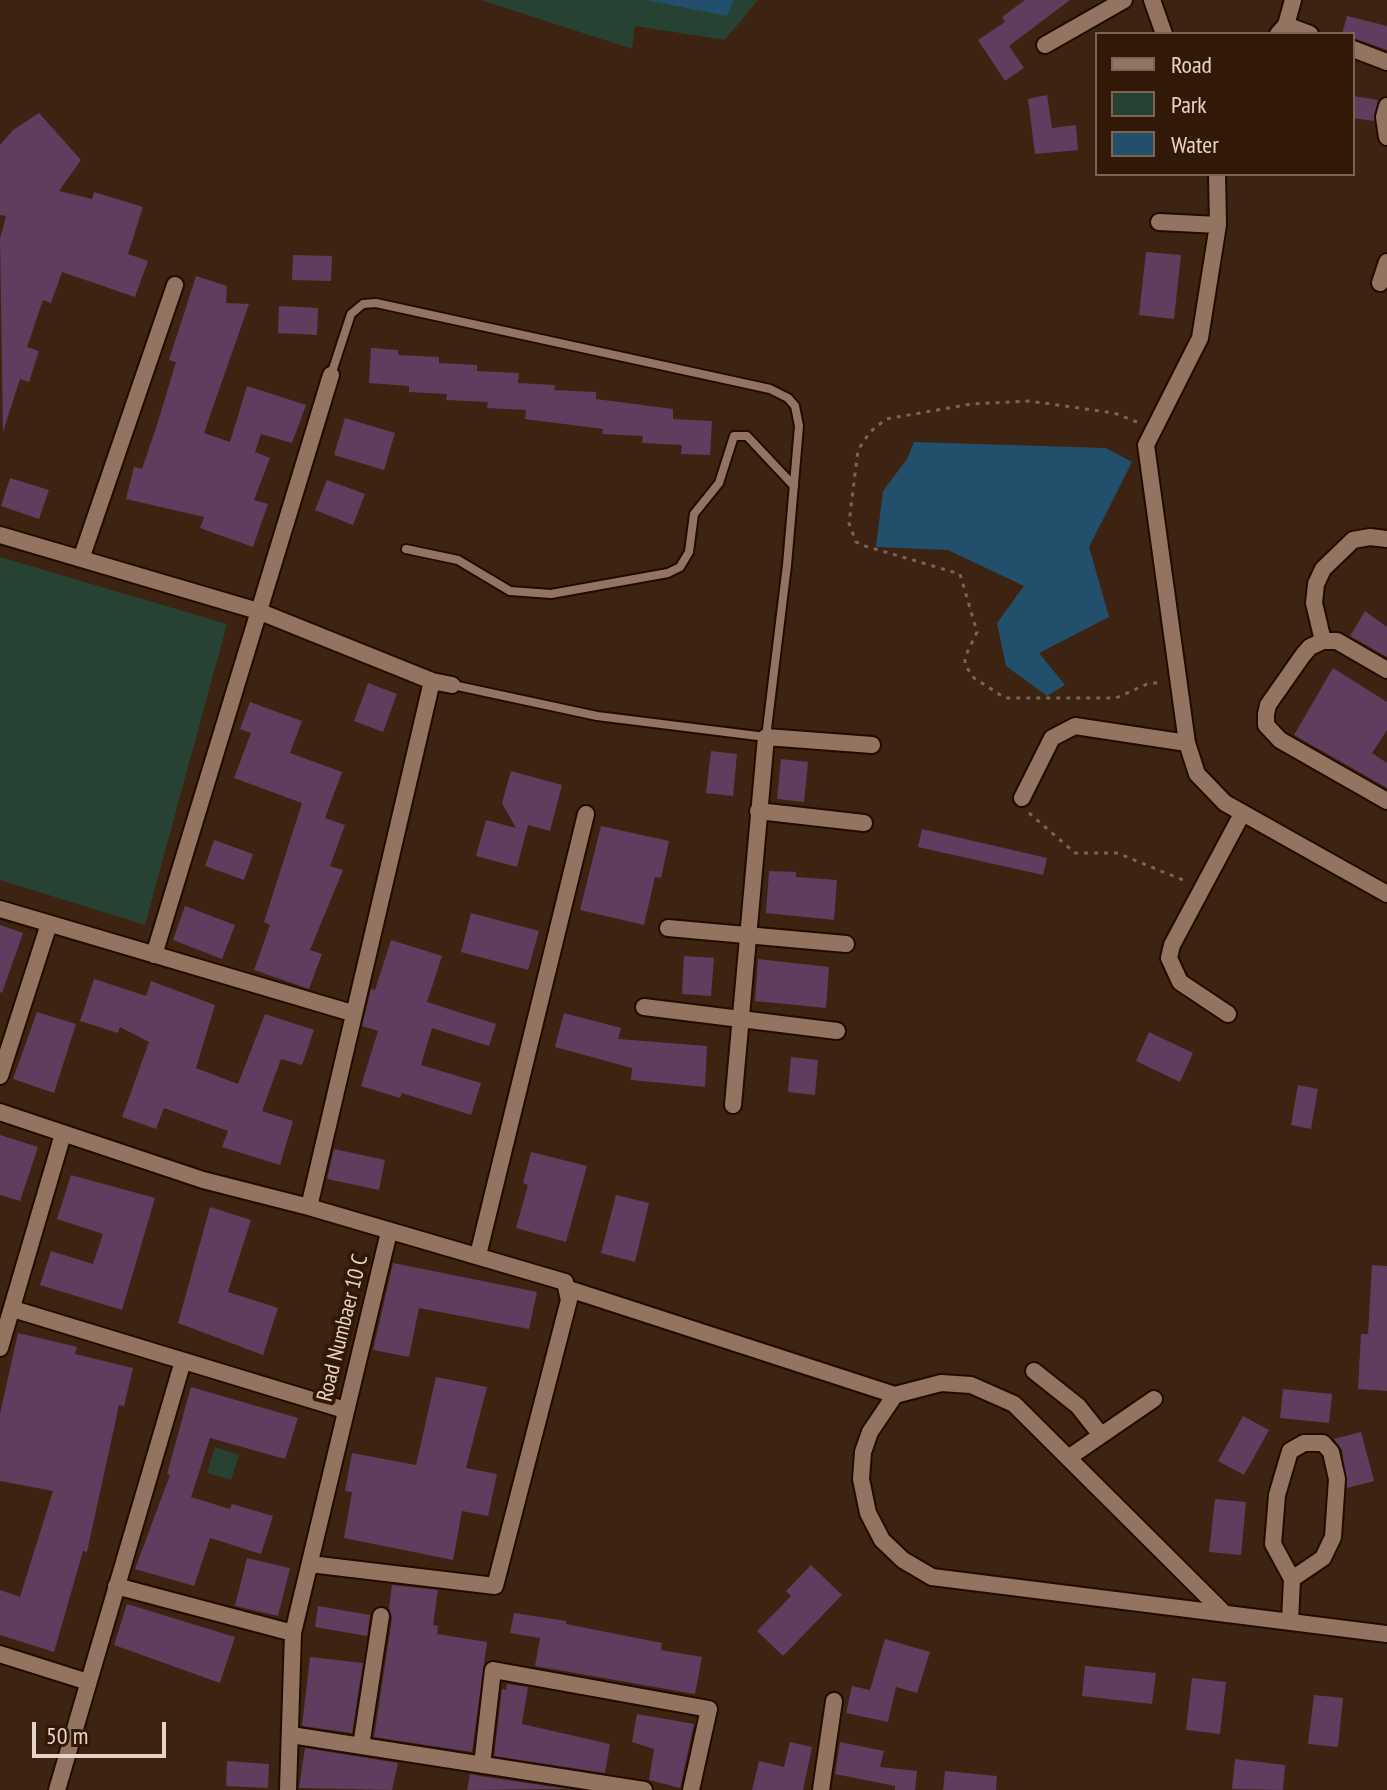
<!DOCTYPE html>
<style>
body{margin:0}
#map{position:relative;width:1387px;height:1790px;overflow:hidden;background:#3d2311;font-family:"PT Sans Narrow",sans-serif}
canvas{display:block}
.legend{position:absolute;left:1095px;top:32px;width:260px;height:144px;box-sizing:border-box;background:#321907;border:2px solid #7a6455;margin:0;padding:10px 14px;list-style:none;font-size:24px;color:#e6d4c9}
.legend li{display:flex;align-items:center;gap:16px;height:40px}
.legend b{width:40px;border:2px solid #7a6455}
.scale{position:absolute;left:32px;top:1722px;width:134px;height:36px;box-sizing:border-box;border:4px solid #e6d4c9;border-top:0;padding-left:10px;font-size:24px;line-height:28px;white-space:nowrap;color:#e6d4c9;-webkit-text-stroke:6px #321907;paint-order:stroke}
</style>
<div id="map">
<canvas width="1387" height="1790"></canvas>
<ul class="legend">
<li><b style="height:10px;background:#937460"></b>Road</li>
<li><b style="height:22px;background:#274132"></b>Park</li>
<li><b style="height:22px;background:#22506c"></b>Water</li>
</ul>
<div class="scale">50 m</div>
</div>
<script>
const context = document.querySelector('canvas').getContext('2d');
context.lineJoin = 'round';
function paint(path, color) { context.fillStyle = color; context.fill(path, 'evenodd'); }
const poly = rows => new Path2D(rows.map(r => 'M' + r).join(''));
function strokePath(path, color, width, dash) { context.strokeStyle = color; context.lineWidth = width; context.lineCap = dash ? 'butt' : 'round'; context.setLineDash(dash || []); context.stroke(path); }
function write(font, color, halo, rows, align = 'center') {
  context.font = font + ' "PT Sans Narrow",sans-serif'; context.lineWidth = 8; context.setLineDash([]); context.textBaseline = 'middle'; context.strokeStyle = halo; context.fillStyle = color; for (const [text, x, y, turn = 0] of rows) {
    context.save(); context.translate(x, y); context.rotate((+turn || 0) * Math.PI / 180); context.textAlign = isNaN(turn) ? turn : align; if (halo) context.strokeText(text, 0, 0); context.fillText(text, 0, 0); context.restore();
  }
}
paint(poly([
 [481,0,758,0,725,40,635,26,632,49],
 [0,557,227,624,145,925,0,880],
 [215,1447,239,1455,231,1480,207,1473]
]), '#274132');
paint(poly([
 [646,0,734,0,727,16],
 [914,442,1106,448,1132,462,1089,547,1109,617,1039,653,1065,685,1047,696,1006,666,997,623,1024,586,948,550,876,547,883,491,907,459]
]), '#22506c');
paint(poly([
 [1025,0,1070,0,1009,46,1024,68,1005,81,978,40,1005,22,1002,17],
 [1347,16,1387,26,1387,50,1353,38,1353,34,1342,34],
 [1047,95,1052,128,1076,125,1078,150,1035,154,1028,99],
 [1353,96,1378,100,1374,121,1353,118],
 [39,113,81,160,59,191,92,199,94,192,143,207,128,254,148,261,135,297,62,272,51,303,43,300,27,347,39,351,29,382,20,379,3,432,0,239,6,216,0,215,0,145,13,130],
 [1146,252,1181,255,1174,319,1139,315],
 [293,255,332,256,331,281,292,280],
 [196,276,227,286,226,303,249,304,204,433,230,442,247,386,306,405,292,443,261,434,255,452,270,458,254,500,268,504,253,547,200,528,204,517,126,499,134,467,142,469,157,425,176,362,169,360],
 [279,306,318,308,317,335,278,333],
 [371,348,398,350,398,355,439,357,439,363,477,365,477,371,519,373,518,383,555,385,554,390,596,392,596,399,673,409,673,419,712,421,710,455,681,454,682,445,642,443,643,436,602,434,603,429,525,419,526,410,487,408,488,402,446,400,447,394,409,392,409,386,369,383],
 [345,418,395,433,384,470,334,455],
 [10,478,49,490,39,519,1,506],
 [327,480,365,494,353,525,315,510],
 [1365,611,1387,627,1387,657,1350,636],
 [1333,668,1387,702,1387,730,1372,753,1387,763,1387,788,1294,735],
 [368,683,397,694,383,732,354,721],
 [250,702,302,721,290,753,342,772,325,818,345,825,330,866,343,870,310,950,322,954,309,989,254,970,270,925,264,922,302,803,234,778,251,733,240,729],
 [711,751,737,754,733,796,706,793],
 [781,759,808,762,804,802,777,799],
 [511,771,562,785,550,831,528,825,517,867,476,856,486,820,516,828,502,803],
 [601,826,669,841,661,878,655,877,644,925,580,910],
 [922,829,1047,858,1043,875,918,847],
 [214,840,253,854,244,880,205,866],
 [769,871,796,872,796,877,837,880,834,920,766,913],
 [185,906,235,925,222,959,173,940],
 [471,913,539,931,528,970,461,952],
 [0,925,23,933,2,993,0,992],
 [391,940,442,956,427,1002,496,1024,489,1046,432,1028,421,1065,481,1083,471,1115,402,1093,400,1098,361,1086,378,1031,362,1026,371,989,375,990],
 [684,956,714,958,711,996,682,994],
 [758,959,829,967,826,1008,755,1001],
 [94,979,146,996,151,981,215,1005,196,1068,238,1084,265,1014,314,1030,302,1065,281,1059,262,1111,293,1121,280,1165,222,1147,228,1131,164,1108,156,1129,122,1117,149,1042,120,1027,118,1033,80,1021],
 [37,1012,76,1024,54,1093,13,1079],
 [564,1013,621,1028,618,1039,707,1046,705,1087,631,1080,632,1068,555,1047],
 [1149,1032,1193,1053,1180,1082,1136,1061],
 [791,1057,818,1060,815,1095,788,1092],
 [1298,1085,1318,1089,1311,1129,1291,1125],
 [0,1135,38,1147,20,1201,0,1195],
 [334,1149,385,1160,379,1190,327,1179],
 [531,1152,587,1166,566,1242,516,1228,528,1185,523,1183],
 [71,1175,155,1198,122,1310,40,1285,51,1251,93,1264,103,1234,57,1219],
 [616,1195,649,1203,635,1262,601,1253],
 [210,1207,251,1220,228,1292,278,1308,263,1355,178,1323],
 [393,1263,537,1292,529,1329,419,1308,409,1357,373,1350],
 [1372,1265,1387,1266,1387,1391,1358,1389,1361,1334,1368,1334],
 [18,1333,77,1347,75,1354,133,1368,124,1406,119,1405,87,1552,83,1551,54,1652,0,1635,0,1590,20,1597,53,1491,0,1481,0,1414],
 [436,1377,487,1387,466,1468,497,1474,488,1516,462,1511,453,1560,344,1538,352,1492,345,1491,352,1453,416,1465],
 [191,1387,298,1418,285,1459,210,1438,191,1497,230,1509,232,1504,273,1516,261,1554,210,1538,194,1586,135,1569,170,1475,167,1474],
 [1283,1389,1332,1394,1329,1423,1280,1418],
 [1243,1416,1269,1430,1244,1475,1218,1461],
 [1361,1432,1374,1481,1347,1488,1342,1450,1334,1439],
 [1215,1499,1246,1502,1241,1555,1209,1552],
 [247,1558,290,1568,278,1616,235,1606],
 [811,1565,842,1595,783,1656,757,1631,791,1596,786,1591],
 [392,1585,438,1590,433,1625,438,1626,437,1634,487,1642,472,1752,374,1737,392,1618,389,1608],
 [127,1604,235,1637,220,1683,114,1645],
 [318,1606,370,1615,367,1636,315,1627],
 [514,1613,566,1621,566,1624,662,1643,661,1650,702,1657,695,1694,535,1666,540,1638,510,1633],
 [885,1639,930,1652,917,1693,896,1687,888,1722,846,1713,852,1686,870,1690],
 [310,1657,363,1663,352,1733,302,1726],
 [1085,1666,1156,1673,1152,1704,1082,1696],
 [1192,1678,1226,1682,1220,1734,1186,1730],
 [507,1684,528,1687,522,1724,610,1744,605,1773,494,1756,502,1689,506,1690],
 [1314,1695,1343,1698,1338,1747,1308,1744],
 [637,1714,694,1724,680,1788,649,1780,654,1749,632,1742],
 [790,1742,812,1747,803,1790,752,1790,759,1761,784,1767],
 [840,1742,884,1751,880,1767,917,1771,915,1790,895,1790,895,1786,835,1774],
 [305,1748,398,1763,392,1790,299,1788],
 [1235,1759,1285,1765,1283,1790,1232,1789],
 [227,1761,269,1764,268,1788,226,1786],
 [945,1771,997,1776,996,1790,943,1790],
 [470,1774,480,1776,568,1789,467,1790]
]), '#5f3d5f');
const service = poly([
 [331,375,351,314,363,304,376,303,770,389,788,398,795,406,799,426,787,565,766,737,597,716,453,685],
 [406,549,458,560,510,591,551,594,668,573,680,567,689,552,694,514,719,483,734,436,747,436,794,486]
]);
const minor = poly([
 [1152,0,1164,34],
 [1286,25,1310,34],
 [1278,34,1286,25,1293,0],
 [1045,45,1124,0],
 [1353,49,1387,62],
 [1387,106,1384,117,1387,137],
 [1217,174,1218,225,1200,338,1146,445,1187,743,1197,774,1225,803,1387,894],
 [1159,222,1218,225],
 [1380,283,1387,262],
 [0,535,258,611,432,681,452,685],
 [81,559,175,285],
 [1323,641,1314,603,1316,584,1323,569,1353,540,1370,537,1387,539],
 [1387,670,1337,641,1323,641,1310,647,1303,655,1268,705,1266,714,1266,725,1280,740,1387,801],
 [1022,798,1052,738,1075,726,1187,743],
 [758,811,864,823],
 [0,909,352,1013],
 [668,928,846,944],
 [154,955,331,375],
 [644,1007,837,1031],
 [1228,1014,1180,982,1169,958,1172,945,1242,814],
 [0,1076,49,924],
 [733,1105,766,737,872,745],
 [0,1112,203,1180,309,1207,565,1282,569,1300,495,1586,310,1564],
 [309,1207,432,681],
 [478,1255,586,814],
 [569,1289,895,1395,870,1432,863,1452,861,1479,868,1513,882,1540,903,1560,932,1577,1387,1634],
 [13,1309,345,1410],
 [0,1348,63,1134],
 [1034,1371,1078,1406,1101,1435],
 [895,1395,941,1383,971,1385,1014,1404,1225,1614],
 [1068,1458,1154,1399],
 [116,1586,293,1633],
 [1290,1621,1292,1579,1273,1544,1277,1495,1290,1451,1304,1443,1323,1443,1331,1452,1337,1479,1333,1537,1323,1558,1292,1579],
 [0,1654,88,1682],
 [291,1735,644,1790],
 [361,1746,381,1616],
 [482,1765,493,1670,709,1709,691,1790],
 [57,1790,183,1361],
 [288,1790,293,1633,389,1232],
 [821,1790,834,1701]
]);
strokePath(service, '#230b00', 12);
strokePath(minor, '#230b00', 20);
strokePath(poly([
 [1137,422,1114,413,1029,401,971,404,886,419,870,432,858,450,849,523,856,542,865,546,960,574,977,632,965,657,965,665,974,678,1005,698,1116,698,1147,684,1162,682],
 [1029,813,1075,853,1117,853,1188,882]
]), '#7b6454', 3, [4, 6]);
strokePath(service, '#937460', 8);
strokePath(minor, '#937460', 16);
write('22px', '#e6d4c9', '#321907', [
 ["Road Numbaer 10 C",343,1328,-76]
]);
</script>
